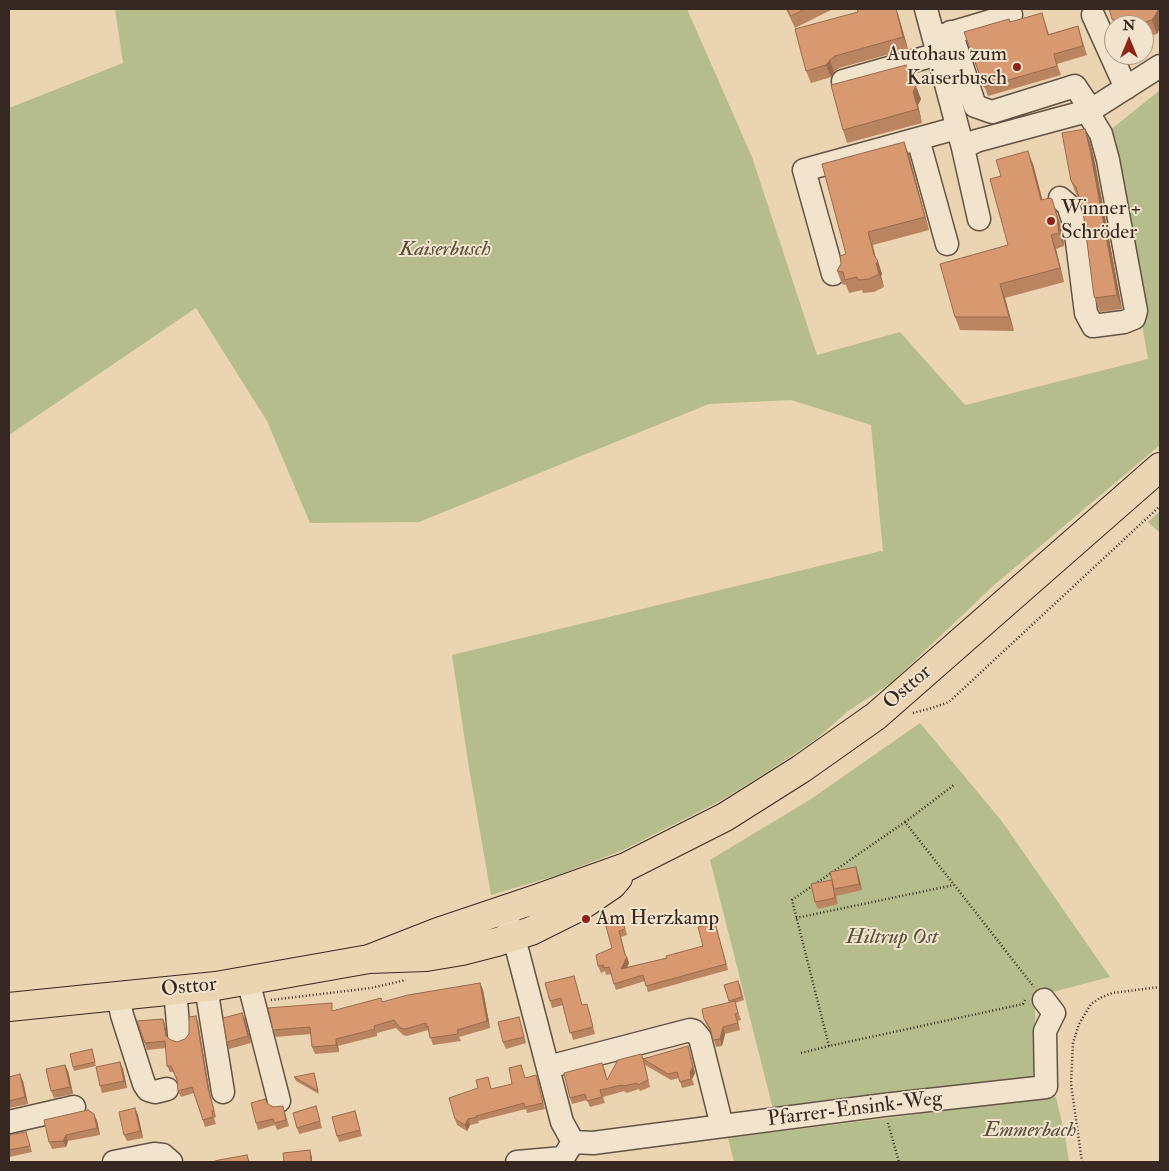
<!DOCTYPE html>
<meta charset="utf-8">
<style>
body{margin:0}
#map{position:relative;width:1169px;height:1171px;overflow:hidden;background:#ebd4b1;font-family:"IM FELL Double Pica",serif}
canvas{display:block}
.frame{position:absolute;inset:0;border:10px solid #362820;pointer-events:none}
.north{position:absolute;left:1104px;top:15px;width:50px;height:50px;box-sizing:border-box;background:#f2e3cc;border:1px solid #a79887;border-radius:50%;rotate:0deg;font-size:14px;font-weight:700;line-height:20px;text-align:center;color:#362820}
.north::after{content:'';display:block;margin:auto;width:18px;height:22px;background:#8f2418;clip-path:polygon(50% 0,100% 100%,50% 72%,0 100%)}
</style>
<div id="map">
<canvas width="1169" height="1171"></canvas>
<div class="frame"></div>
<div class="north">N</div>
</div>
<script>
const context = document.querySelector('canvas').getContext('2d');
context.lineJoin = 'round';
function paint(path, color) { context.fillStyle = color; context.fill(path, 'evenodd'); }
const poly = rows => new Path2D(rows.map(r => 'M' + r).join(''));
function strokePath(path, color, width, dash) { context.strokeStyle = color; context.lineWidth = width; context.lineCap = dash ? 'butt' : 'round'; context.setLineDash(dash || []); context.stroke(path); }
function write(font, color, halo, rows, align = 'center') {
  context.font = font + ' "IM FELL Double Pica",serif'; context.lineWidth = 4; context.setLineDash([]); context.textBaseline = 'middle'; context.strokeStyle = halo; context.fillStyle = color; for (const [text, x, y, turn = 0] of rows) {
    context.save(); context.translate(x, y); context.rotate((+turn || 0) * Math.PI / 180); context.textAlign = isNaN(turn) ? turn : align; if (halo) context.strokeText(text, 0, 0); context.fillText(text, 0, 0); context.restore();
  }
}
paint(poly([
 [115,9,687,9,752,157,817,355,900,332,965,405,1148,359,1109,131,1160,90,1160,445,993,586,891,683,848,711,815,740,767,772,722,800,623,850,558,875,491,895,469,768,452,655,881,551,883,552,871,425,791,400,709,404,419,522,310,523,267,421,196,308,9,435,9,108,123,63],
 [1160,511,1160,533,1148,522],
 [920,723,1001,820,1110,977,1045,994,1035,1007,1036,1081,774,1113,710,860,811,799],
 [1056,1097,1065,1136,1069,1162,734,1162,728,1138]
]), '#b6bd8c');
const minor = poly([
 [926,9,963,148,979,219],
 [1093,15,1126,88],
 [951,32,975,106,992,112,1075,86,1091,110],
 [937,37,1011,15],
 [843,81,938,54],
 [918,139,947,244],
 [963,148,976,141,1091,110,1160,66],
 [1060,198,1068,205,1075,226,1086,313,1093,326,1124,322,1134,318,1136,311,1108,160,1101,134,1087,111],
 [833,274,804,170,957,128],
 [508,920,518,953,562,1122,573,1142],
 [248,980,279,1101],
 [206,987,223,1092],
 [175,990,179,1035],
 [118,996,122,1015,144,1084,148,1090,155,1092,167,1089],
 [548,1067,690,1030,694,1031,700,1038,722,1126],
 [9,1122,74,1107],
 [573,1142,593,1143,884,1105,1046,1087,1045,1031,1054,1013,1044,1000],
 [114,1162,154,1154,163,1155,171,1162],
 [517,1162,563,1158,573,1142]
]);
const major = poly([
 [369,959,438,932,536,899,626,867,725,817,801,769,876,716,1160,467],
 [9,1007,216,986,369,959,426,957,462,951,497,942,531,931,581,906,612,885,618,878]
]);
strokePath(minor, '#635344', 25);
strokePath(major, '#362820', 30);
strokePath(poly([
 [913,713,932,708,949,702,1160,506],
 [905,822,954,785],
 [796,918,954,885],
 [271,1000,371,988,406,980],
 [1025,1000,1023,1004,829,1046,792,900,905,822,1034,987],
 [801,1053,829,1046],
 [888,1123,899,1162],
 [1082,1162,1071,1084,1073,1043,1079,1024,1091,1004,1100,998,1112,993,1160,987]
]), '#362820', 2.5, [1, 2.5]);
strokePath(minor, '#f2e3cc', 22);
strokePath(major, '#ebd4b1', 28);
paint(poly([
 [786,9,833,9,795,28],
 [1109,9,1160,9,1160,28,1157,34,1144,38,1144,25,1114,25],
 [858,12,898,14,908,49,839,68,834,72,831,77,811,83,806,71],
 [1010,22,1045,22,1049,34,1078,26,1087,55,1057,64,1061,75,988,96,964,32],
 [906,65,912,83,921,99,918,105,922,123,847,143,843,130],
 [904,142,909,155,929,230,873,245,876,259,882,274,881,276,884,287,874,292,863,293,862,290,849,293,846,285,842,284,837,271],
 [1090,142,1095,163,1122,309,1100,312,1094,296,1083,211,1079,200,1076,194,1071,181],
 [1033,164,1042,200,1062,229,1064,246,1056,249,1064,282,1005,298,1014,331,960,330,955,317,1008,245,1001,176],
 [858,873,862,890,836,896,836,895,838,904,818,909,815,902],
 [623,921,627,935,621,937,626,956,627,957,629,963,627,967,667,958,703,946,715,923,728,970,648,992,645,981,616,990,611,974,606,975,605,971,601,973,598,966,612,948],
 [574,976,582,1005,589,1011,595,1034,573,1040,563,1005,552,1008,550,1001],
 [480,983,483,990,490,1028,459,1037,461,1041,433,1045,428,1030,407,1036,403,1035,396,1028,377,1033,377,1036,338,1046,339,1052,315,1054,312,1047,311,1034,276,1037,273,1030,334,1011],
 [740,984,744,1000,735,1003,741,1020,738,1021,740,1030,725,1034,722,1046,716,1047,712,1033,707,1026,704,1019,729,1002,724,985],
 [242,1013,251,1043,229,1049,227,1042],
 [196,1016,198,1022,210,1094,216,1117,214,1118,216,1124,205,1127,194,1093,181,1097,178,1091,177,1081,173,1072,170,1072,167,1066,166,1048,147,1050,137,1021,163,1019,165,1025,167,1037,171,1040,177,1042,185,1039,189,1034],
 [521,1024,526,1043,506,1049,503,1042],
 [92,1049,96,1066,74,1071,73,1067],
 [690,1052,695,1073,692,1079,694,1085,682,1088,679,1078,671,1080,645,1065,650,1087,640,1091,639,1089,627,1093,624,1091,603,1097,605,1103,590,1107,587,1100,572,1104,570,1098,605,1069,607,1079,641,1054,643,1058],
 [120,1062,123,1069,127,1088,102,1093,100,1086],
 [65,1065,68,1071,73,1094,54,1098,51,1091],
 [521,1065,525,1078,536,1075,545,1109,527,1113,526,1109,478,1121,479,1123,470,1125,467,1131,457,1125,455,1119,488,1077,491,1089,512,1084],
 [9,1077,23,1081,28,1104,9,1108],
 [294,1077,315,1077,319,1094,296,1081],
 [268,1104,285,1112,289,1126,277,1130,275,1125,258,1130,256,1123],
 [135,1108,138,1115,143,1138,127,1141,124,1135],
 [355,1111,362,1136,339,1142,337,1136],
 [318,1113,322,1128,299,1134,297,1128],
 [94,1114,97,1121,100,1135,68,1141,66,1147,52,1149,49,1142],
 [26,1132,32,1152,9,1157,9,1135]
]), '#bb8460');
paint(poly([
 [896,9,898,14,908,49,903,37],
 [1159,9,1160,9,1160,28,1157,34,1152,20],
 [830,60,834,72,831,77,826,65],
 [906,65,914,90,916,86,921,99,918,105,922,123,918,109],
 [1085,129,1090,142,1095,163,1122,309,1117,295],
 [904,142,909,155,929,230,925,217],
 [1028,151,1033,164,1046,213,1041,200],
 [1052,199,1062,229,1064,246,1059,233],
 [868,232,877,262,878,261,882,274,881,276,884,287,879,274],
 [1051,235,1056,249,1064,282,1060,268],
 [1000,284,1005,298,1014,331,1009,317],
 [856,867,858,873,862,890,859,884],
 [715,923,717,929,728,970,726,964],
 [619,931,626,959,627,957,629,963,624,975,621,969,625,955],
 [480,983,483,990,490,1028,487,1021],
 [242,1013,245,1019,251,1043,248,1036],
 [196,1016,198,1022,210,1094,216,1117,208,1088],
 [163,1019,165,1025,168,1042,166,1036],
 [723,1027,725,1034,722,1046,720,1039],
 [336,1039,338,1046,339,1052,336,1045],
 [688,1046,695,1073,692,1079,694,1085,690,1072],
 [120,1062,123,1069,127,1088,124,1081],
 [65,1065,68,1071,73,1094,70,1087],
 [20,1074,23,1081,28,1104,25,1097],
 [135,1108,138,1115,143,1138,140,1131],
 [94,1114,97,1121,100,1135,97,1128],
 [468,1119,470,1125,467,1131,465,1125],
 [66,1135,68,1141,66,1147,63,1141],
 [310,1150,312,1157,312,1162,311,1162]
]), '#986b4e');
const building = poly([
 [787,9,805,9,791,16,787,9],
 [857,9,867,9,866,10,869,9,896,9,903,37,835,56,830,60,826,65,806,71,795,29,858,12,857,9],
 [1109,9,1159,9,1152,20,1135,25,1128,21,1120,23,1112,19,1109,9],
 [1042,13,1048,35,1078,26,1083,46,1054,54,1057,66,984,87,964,32,1009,19,1010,22,1042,13],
 [906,65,910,82,916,86,913,92,918,109,843,130,831,85,906,65],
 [1085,129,1090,150,1117,295,1095,298,1094,296,1083,211,1076,187,1071,181,1062,133,1085,129],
 [904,142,925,217,868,232,874,255,878,261,876,263,879,274,869,279,858,280,857,277,845,280,843,272,837,271,841,264,840,256,846,254,822,164,904,142],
 [1028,151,1041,200,1050,198,1052,199,1057,216,1059,233,1051,235,1060,268,1000,284,1009,317,955,317,940,264,1008,245,990,179,1001,176,996,160,1028,151],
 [856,867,859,884,834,889,830,872,856,867],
 [832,880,835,898,815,902,811,884,832,880],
 [621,914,625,929,619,931,625,955,627,957,621,969,667,958,666,956,703,946,698,927,715,923,726,964,646,986,643,975,614,984,609,967,604,968,603,965,598,966,596,955,612,948,604,919,621,914],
 [574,976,582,1005,587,1004,593,1027,570,1033,561,998,550,1001,545,983,574,976],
 [738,981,742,997,729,1001,724,985,738,981],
 [480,983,487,1021,457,1030,458,1034,430,1038,428,1026,426,1027,426,1023,405,1029,400,1028,394,1020,374,1026,375,1029,336,1039,336,1045,312,1047,310,1027,273,1030,268,1008,332,1003,332,1011,381,998,382,1002,408,995,480,983],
 [735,1001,738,1013,735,1014,738,1023,723,1027,720,1039,713,1040,710,1028,704,1019,702,1009,735,1001],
 [242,1013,248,1036,227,1042,223,1018,242,1013],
 [196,1016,208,1088,214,1111,212,1111,213,1117,203,1120,192,1087,178,1091,177,1079,171,1066,167,1066,165,1041,145,1043,137,1021,163,1019,166,1036,171,1040,177,1042,185,1039,189,1034,189,1017,196,1016],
 [519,1017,524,1037,503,1042,498,1022,519,1017],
 [688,1046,693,1067,690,1072,691,1079,680,1082,677,1072,668,1074,643,1059,648,1080,638,1085,637,1083,624,1086,622,1085,600,1090,602,1097,587,1101,585,1094,570,1098,564,1073,602,1063,607,1080,618,1060,641,1054,643,1059,688,1046],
 [92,1049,95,1062,73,1067,70,1054,92,1049],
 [120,1062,124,1081,100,1086,96,1067,120,1062],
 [65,1065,70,1087,51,1091,46,1069,65,1065],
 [521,1065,525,1078,536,1075,543,1103,525,1107,524,1103,476,1116,477,1117,468,1119,465,1125,455,1119,449,1098,478,1088,476,1080,488,1077,491,1089,512,1084,509,1068,521,1065],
 [314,1073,318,1091,294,1077,314,1073],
 [20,1074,25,1097,9,1101,9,1077,20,1074],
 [265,1099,268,1104,273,1107,283,1106,286,1120,275,1123,273,1119,256,1123,251,1103,265,1099],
 [316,1106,320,1121,297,1128,293,1113,316,1106],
 [135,1108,140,1131,124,1135,119,1112,135,1108],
 [88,1110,94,1114,97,1128,66,1135,63,1141,49,1142,44,1120,88,1110],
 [355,1111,360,1130,337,1136,332,1117,355,1111],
 [26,1132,30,1146,9,1150,9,1135,26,1132],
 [310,1150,311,1162,284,1162,283,1153,310,1150],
 [247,1155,249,1162,212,1162,219,1160,247,1155]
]);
paint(building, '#d99970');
strokePath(building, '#986b4e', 1);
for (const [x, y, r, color] of [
 [1017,67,5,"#8f2418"],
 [1051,221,5,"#8f2418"],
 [586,919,5,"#8f2418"]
]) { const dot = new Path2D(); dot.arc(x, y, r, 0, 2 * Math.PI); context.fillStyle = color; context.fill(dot); strokePath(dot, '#f2e3cc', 2); }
write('21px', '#362820', '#f2e3cc', [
 ["Autohaus zum",1007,55,"right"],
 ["Kaiserbusch",1007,79,"right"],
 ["Winner +",1061,209],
 ["Schröder",1061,233],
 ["Am Herzkamp",596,919]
], 'left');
write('italic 21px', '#564d3b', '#f2e3cc', [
 ["Kaiserbusch",445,250],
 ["Hiltrup Ost",892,938],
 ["Emmerbach",1030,1131]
]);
write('21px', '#362820', '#f2e3cc', [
 ["Osttor",908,688,-41],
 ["Osttor",189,988,-6],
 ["Pfarrer-Ensink-Weg",855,1110,-7]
]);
</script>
